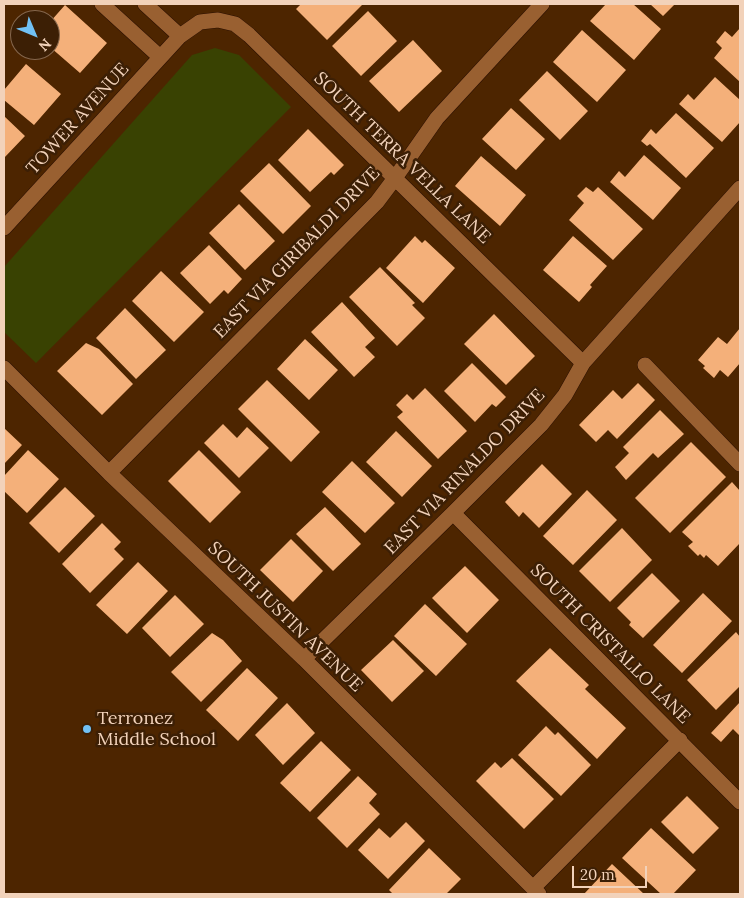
<!DOCTYPE html>
<style>
body{margin:0}
#map{position:relative;width:744px;height:898px;overflow:hidden;background:#4d2500;font-family:Lora,serif}
canvas{display:block}
.frame{position:absolute;inset:0;border:5px solid #f2d2ba;pointer-events:none}
.north{position:absolute;left:10px;top:10px;width:50px;height:50px;box-sizing:border-box;background:#3c1f05;border:1px solid #85674d;border-radius:50%;rotate:135deg;font-size:14px;font-weight:700;line-height:20px;text-align:center;color:#f2d2ba}
.north::after{content:'';display:block;margin:auto;width:18px;height:22px;background:#71c1f5;clip-path:polygon(50% 0,100% 100%,50% 72%,0 100%)}
.scale{position:absolute;left:572px;top:866px;width:75px;height:22px;box-sizing:border-box;border:2px solid #f2d2ba;border-top:0;padding-left:6px;font-size:15px;line-height:18px;white-space:nowrap;color:#f2d2ba;-webkit-text-stroke:4px #3c1f05;paint-order:stroke}
</style>
<div id="map">
<canvas width="744" height="898"></canvas>
<div class="frame"></div>
<div class="north">N</div>
<div class="scale">20 m</div>
</div>
<script>
const context = document.querySelector('canvas').getContext('2d');
context.lineJoin = 'round';
function paint(path, color) { context.fillStyle = color; context.fill(path, 'evenodd'); }
const poly = rows => new Path2D(rows.map(r => 'M' + r).join(''));
function strokePath(path, color, width, dash) { context.strokeStyle = color; context.lineWidth = width; context.lineCap = dash ? 'butt' : 'round'; context.setLineDash(dash || []); context.stroke(path); }
function write(font, color, halo, rows, align = 'center') {
  context.font = font + ' Lora,serif'; context.lineWidth = 5; context.setLineDash([]); context.textBaseline = 'middle'; context.strokeStyle = halo; context.fillStyle = color; for (const [text, x, y, turn = 0] of rows) {
    context.save(); context.translate(x, y); context.rotate((+turn || 0) * Math.PI / 180); context.textAlign = isNaN(turn) ? turn : align; if (halo) context.strokeText(text, 0, 0); context.fillText(text, 0, 0); context.restore();
  }
}
paint(poly([
 [215,48,239,55,291,107,36,363,4,332,4,267,192,55]
]), '#394202');
paint(poly([
 [301,4,363,4,327,40,296,9],
 [606,4,633,4,661,29,634,60,590,21],
 [650,4,675,4,663,16],
 [65,5,107,43,80,73,50,47,50,22],
 [368,11,397,41,361,76,332,46],
 [740,28,740,82,714,58,722,48,716,42,725,31,732,37],
 [582,30,626,70,597,102,553,62],
 [413,40,442,71,399,112,369,81],
 [26,64,61,94,34,125,4,100,4,90],
 [547,71,588,111,560,140,519,100],
 [715,77,740,100,740,122,722,142,679,104,688,94,694,100],
 [511,108,545,139,516,170,482,139],
 [676,113,714,148,686,178,650,144,647,146,641,141,651,129,656,134],
 [4,116,25,136,4,158],
 [308,129,344,165,334,175,331,172,310,192,278,160],
 [644,155,681,188,653,220,610,182,619,171,625,177],
 [481,156,526,195,500,226,455,186],
 [269,163,311,206,283,234,240,191],
 [586,187,593,192,598,187,643,229,613,260,569,220,584,203,577,196],
 [239,204,275,241,245,270,209,233],
 [415,236,422,243,425,240,455,268,423,303,386,268],
 [573,236,607,266,590,285,592,287,579,302,543,270],
 [209,245,242,279,228,294,224,290,210,304,180,273],
 [380,267,415,303,412,305,425,318,397,346,349,297],
 [161,271,204,312,174,342,132,301],
 [342,302,375,338,365,347,375,357,354,377,311,332],
 [125,308,166,350,136,379,96,338],
 [494,314,535,356,506,385,464,344],
 [740,328,740,363,728,377,720,370,714,378,703,368,705,366,698,360,718,337,727,344],
 [305,339,338,370,309,400,277,369],
 [86,343,99,349,133,384,102,415,57,371],
 [472,363,506,397,496,407,492,404,475,422,444,391],
 [267,380,320,432,291,462,238,409],
 [638,383,655,400,617,439,608,430,596,442,579,425,613,390,622,399],
 [425,388,467,431,438,459,397,417,403,412,396,405,407,394,413,400],
 [660,410,684,434,658,458,653,453,626,480,615,467,629,453,623,447],
 [223,424,237,438,247,427,269,448,239,478,204,443],
 [4,428,22,445,4,464],
 [396,431,432,466,402,497,366,462],
 [691,442,726,477,670,533,635,498],
 [28,450,59,479,27,513,4,491,4,476],
 [199,450,241,492,210,523,168,481],
 [352,461,395,503,365,533,322,492],
 [542,464,572,494,539,528,523,512,519,517,505,502],
 [732,482,740,491,740,543,718,566,706,555,704,558,700,554,698,556,688,546,693,542,682,532],
 [65,487,95,516,59,553,29,523],
 [587,490,617,520,573,565,543,536],
 [325,507,361,544,333,571,296,534],
 [102,523,121,542,114,549,124,559,90,593,62,564],
 [622,528,652,560,610,602,579,571],
 [291,539,323,571,293,602,260,570],
 [138,562,168,591,127,634,96,605],
 [465,566,499,600,467,633,432,598],
 [652,573,680,601,643,638,629,625,631,622,617,608],
 [703,593,732,621,682,673,653,645],
 [175,595,204,624,170,657,142,628],
 [425,604,467,644,436,676,394,636],
 [736,632,740,637,740,686,716,710,687,680],
 [212,633,223,640,242,661,201,702,171,672],
 [393,640,424,671,392,702,361,670],
 [550,648,589,685,585,689,626,728,597,759,516,681],
 [247,668,278,698,238,741,206,710],
 [740,702,740,736,733,729,721,742,711,733],
 [287,703,315,733,283,765,255,735],
 [546,726,555,735,558,732,591,765,561,796,518,755],
 [321,741,351,770,310,812,280,783],
 [512,758,554,799,524,829,476,781,495,762,501,768],
 [358,776,377,794,369,803,380,814,347,848,317,818],
 [687,796,719,828,693,854,661,822],
 [406,822,425,841,388,879,358,850,379,828,390,838],
 [651,828,696,870,673,894,661,894,622,858],
 [429,848,461,879,446,894,393,894,389,890],
 [612,864,644,894,584,894]
]), '#f4b07a');
const minor = poly([
 [102,4,160,57],
 [145,4,180,36],
 [4,228,180,36,200,22,218,20,235,24,249,35,583,363],
 [645,365,740,464],
 [4,368,109,473,304,659,539,894],
 [109,473,377,202,395,178,437,118,542,4],
 [453,513,740,802],
 [304,659,453,513,541,425,565,395,583,363,740,188],
 [533,888,680,740]
]);
strokePath(minor, '#2c1000', 16);
strokePath(minor, '#996031', 15);
for (const [x, y, r, color] of [
 [87,729,5,"#71c1f5"]
]) { const dot = new Path2D(); dot.arc(x, y, r, 0, 2 * Math.PI); context.fillStyle = color; context.fill(dot); strokePath(dot, '#3c1f05', 2); }
write('18px', '#f2d2ba', '#3c1f05', [
 ["TOWER AVENUE",78,119,-48],
 ["SOUTH TERRA VELLA LANE",402,158,44],
 ["EAST VIA GIRIBALDI DRIVE",297,253,-46],
 ["EAST VIA RINALDO DRIVE",465,472,-46],
 ["SOUTH JUSTIN AVENUE",285,617,44],
 ["SOUTH CRISTALLO LANE",610,644,45]
]);
write('18px', '#f2d2ba', '#3c1f05', [
 ["Terronez",97,719],
 ["Middle School",97,740]
], 'left');
</script>
